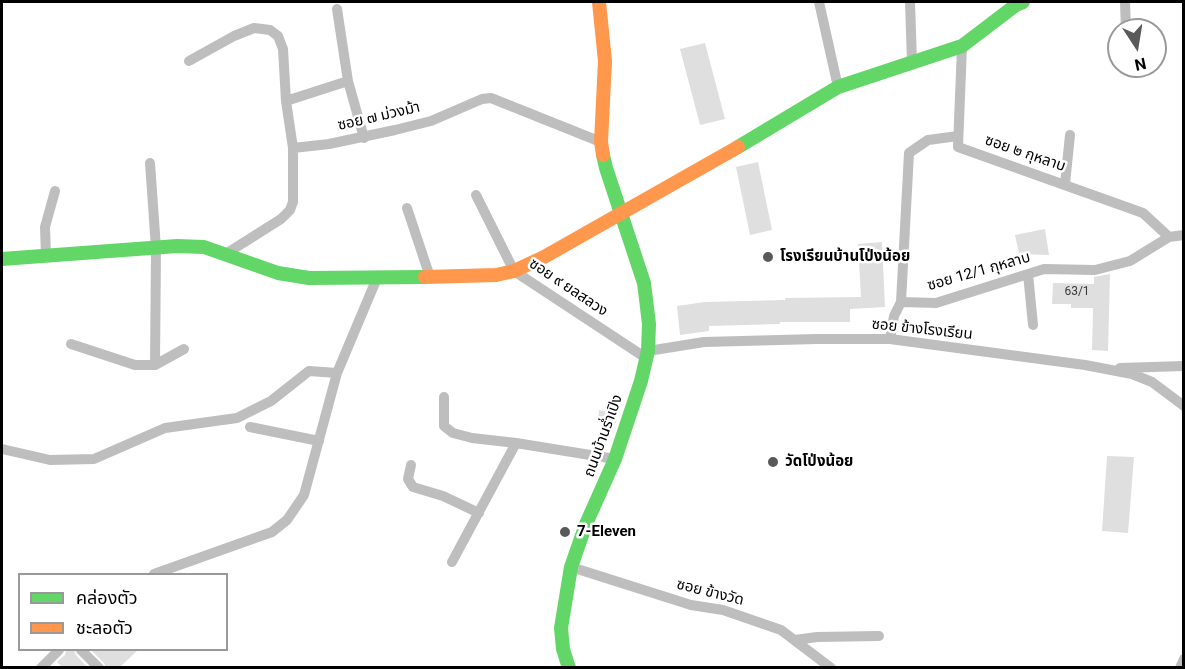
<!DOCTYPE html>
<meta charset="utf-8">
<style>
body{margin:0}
#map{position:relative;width:1185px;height:669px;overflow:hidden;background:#fff;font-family:Roboto,"Noto Sans Thai",sans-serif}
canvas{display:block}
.frame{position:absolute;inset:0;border:3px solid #000;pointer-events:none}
.legend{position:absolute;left:18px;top:573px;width:210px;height:78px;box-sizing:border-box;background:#fff;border:2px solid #999;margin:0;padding:8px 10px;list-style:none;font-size:18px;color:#000}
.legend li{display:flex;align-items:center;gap:12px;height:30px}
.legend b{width:30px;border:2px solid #999}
.north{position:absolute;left:1107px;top:18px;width:60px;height:60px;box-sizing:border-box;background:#fff;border:2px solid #999;border-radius:50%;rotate:168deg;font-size:16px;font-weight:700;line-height:24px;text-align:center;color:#000}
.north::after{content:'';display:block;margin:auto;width:21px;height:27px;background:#595959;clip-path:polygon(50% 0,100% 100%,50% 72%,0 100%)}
</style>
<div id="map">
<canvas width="1185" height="669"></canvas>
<div class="frame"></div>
<ul class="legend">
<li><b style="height:8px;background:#63d668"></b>คล่องตัว</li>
<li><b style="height:8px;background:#ff974d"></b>ชะลอตัว</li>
</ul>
<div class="north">N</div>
</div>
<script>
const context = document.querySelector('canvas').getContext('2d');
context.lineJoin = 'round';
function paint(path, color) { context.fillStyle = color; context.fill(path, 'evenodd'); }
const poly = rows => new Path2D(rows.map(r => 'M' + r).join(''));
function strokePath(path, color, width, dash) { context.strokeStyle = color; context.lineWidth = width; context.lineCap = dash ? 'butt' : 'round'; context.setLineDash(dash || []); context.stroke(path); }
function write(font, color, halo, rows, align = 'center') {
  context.font = font + ' Roboto,"Noto Sans Thai",sans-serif'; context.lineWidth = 5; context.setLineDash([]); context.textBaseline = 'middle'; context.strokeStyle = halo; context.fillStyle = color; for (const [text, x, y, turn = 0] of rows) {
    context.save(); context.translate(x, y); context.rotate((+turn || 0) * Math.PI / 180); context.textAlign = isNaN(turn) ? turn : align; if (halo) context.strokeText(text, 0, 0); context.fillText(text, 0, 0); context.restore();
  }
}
paint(poly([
 [705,43,725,119,700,125,680,49],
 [758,162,772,230,750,235,736,167],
 [1045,229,1049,255,1019,254,1015,235],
 [882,242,885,307,850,309,850,322,780,322,780,324,709,326,709,331,680,335,677,306,705,302,785,300,785,298,861,297,858,244],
 [1110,274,1108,351,1092,350,1093,308,1071,308,1071,304,1052,304,1053,283,1094,284,1094,277],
 [599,410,617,413,616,423,598,420],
 [1107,456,1134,457,1128,533,1102,531],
 [66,650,74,650,76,655,88,668,63,668,57,662,65,655],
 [91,650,138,650,119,668,106,668,104,663]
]), '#dfdfdf');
strokePath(poly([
 [819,2,838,87],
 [910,2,912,62],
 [1125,2,1126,30],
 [337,9,348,81],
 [962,46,958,147,1143,213,1169,237],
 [189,61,234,36,254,28,270,30,278,36,283,49,286,101,293,148,293,202,290,210,281,219,224,255],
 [286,101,348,81,364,138],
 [293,148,329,144,395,130,431,121,482,99,491,98,601,142],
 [150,163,156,248,155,365],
 [1065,184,1070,135],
 [476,195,514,271,646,358],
 [407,208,430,277],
 [46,256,45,227,55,191],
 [1028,274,1033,325],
 [901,302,936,303,1044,269,1095,270,1130,261,1169,237,1184,235],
 [890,339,894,316,901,302,909,153,928,140,958,136],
 [71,344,135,365,155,365,184,349],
 [648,351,704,342,817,339,890,339,1085,365,1132,374,1152,382,1184,406],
 [1120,368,1184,366],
 [444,397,444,426,453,433,472,438,516,443],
 [250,427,319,441],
 [2,449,50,460,94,459,165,428,237,418,271,401,309,371,337,373],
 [411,465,408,479,413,487,443,496,479,513],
 [452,562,516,443,615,459],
 [571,567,691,605,723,610,781,630,831,668],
 [154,574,272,532,287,520,304,495,337,373,377,278],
 [795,640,817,637,879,636],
 [81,650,99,668],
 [41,668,59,650],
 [1180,668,1184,659]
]), '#bebebe', 10);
strokePath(poly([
 [738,147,838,87,962,46,1016,5,1023,2],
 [2,259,177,246,204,247,278,273,309,278,425,277],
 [569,668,563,649,561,628,571,567,586,524,615,459,641,381,648,351,649,324,644,283,606,168,603,155]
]), '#63d668', 14);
strokePath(poly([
 [599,2,605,61,601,142,603,155],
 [425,277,496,275,514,271,544,257,738,147]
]), '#ff974d', 14);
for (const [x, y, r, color] of [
 [768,257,6,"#595959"],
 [773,462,6,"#595959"],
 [565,532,6,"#595959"]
]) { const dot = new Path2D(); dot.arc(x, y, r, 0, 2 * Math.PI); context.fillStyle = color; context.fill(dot); strokePath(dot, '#fff', 2); }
write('12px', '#383838', null, [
 ["63/1",1077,292]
]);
write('15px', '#000', '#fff', [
 ["ซอย ๗ ม่วงม้า",379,117,-13],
 ["ซอย ๒ กุหลาบ",1025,154,19],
 ["ซอย 12/1 กุหลาบ",979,272,-16],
 ["ซอย ๙ ยลสลวง",568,288,34],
 ["ซอย ข้างโรงเรียน",922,330,6],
 ["ถนนบ้านร่ำเปิง",604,436,-70],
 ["ซอย ข้างวัด",710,593,14]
]);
write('bold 15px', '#000', '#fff', [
 ["โรงเรียนบ้านโป่งน้อย",780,257],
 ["วัดโป่งน้อย",785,462],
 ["7-Eleven",577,532]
], 'left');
</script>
